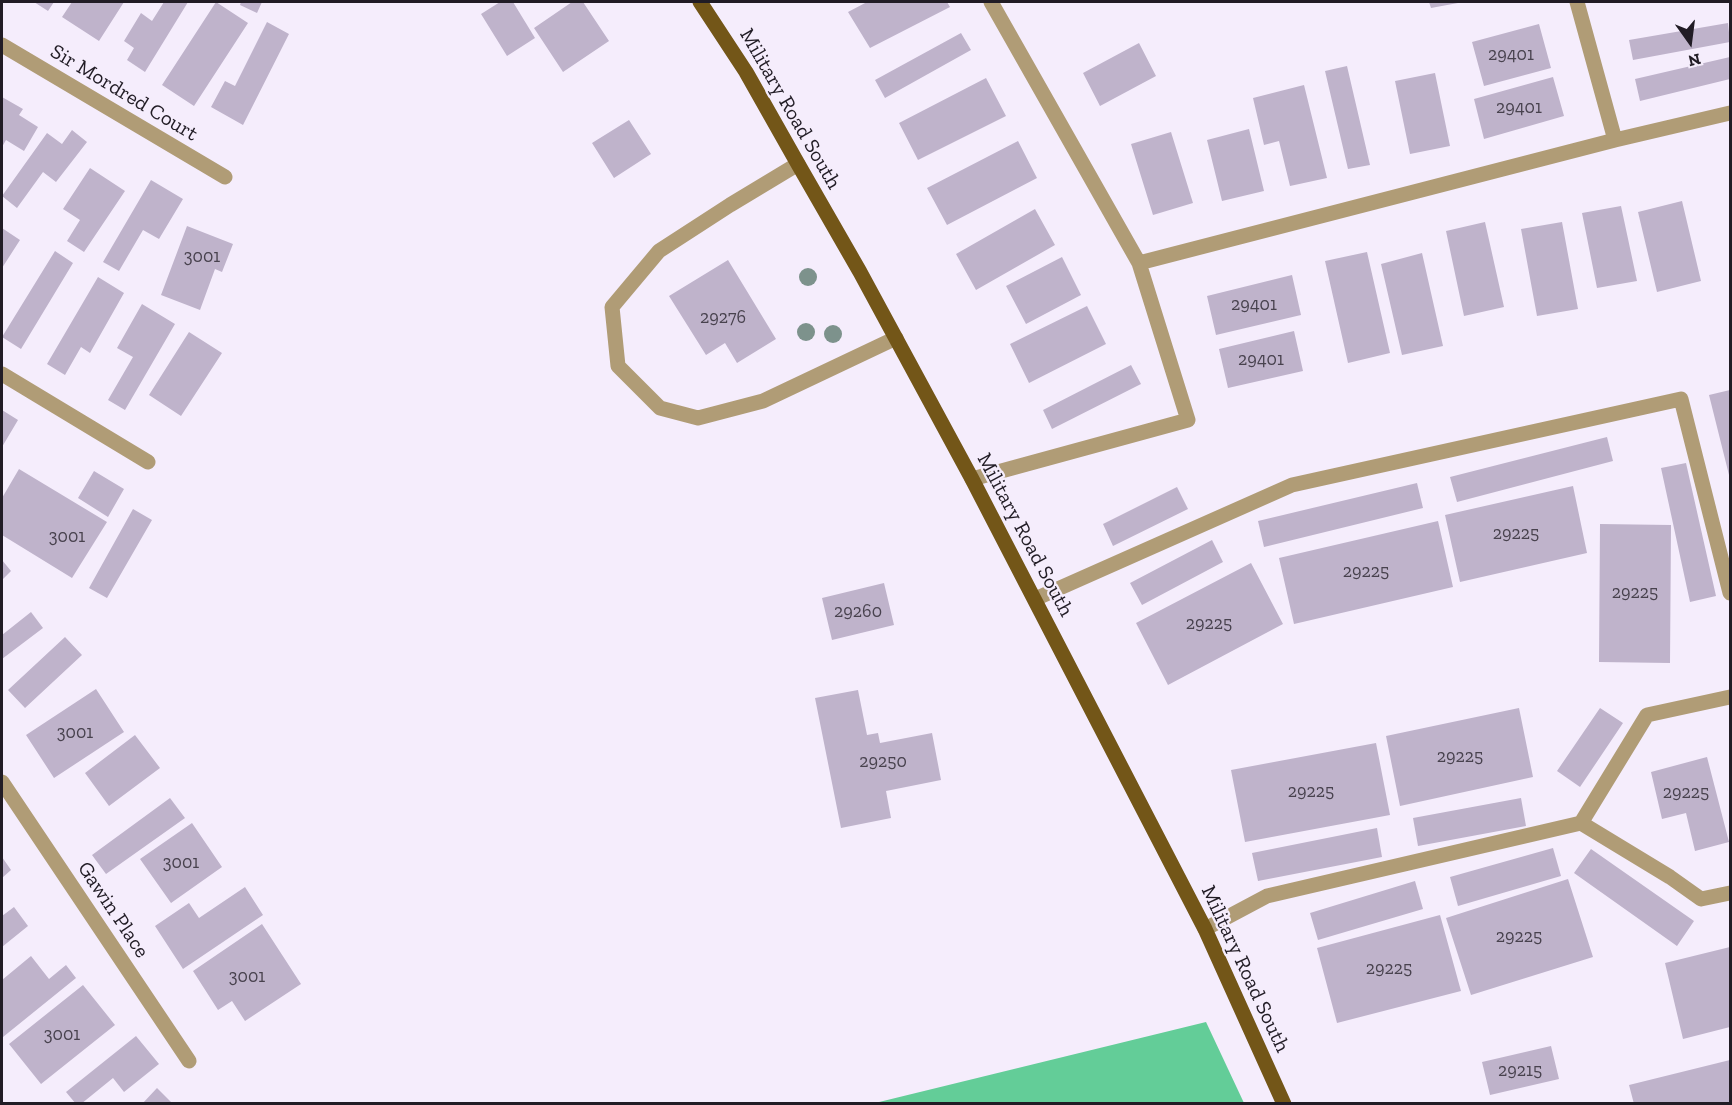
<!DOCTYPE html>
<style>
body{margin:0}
#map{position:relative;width:1732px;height:1105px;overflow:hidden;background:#f5edfc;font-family:"Zilla Slab",serif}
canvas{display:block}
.frame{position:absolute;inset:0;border:3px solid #211c25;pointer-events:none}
.north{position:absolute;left:1660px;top:12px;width:60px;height:60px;-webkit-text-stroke:4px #f5edfc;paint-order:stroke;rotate:166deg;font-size:16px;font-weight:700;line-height:24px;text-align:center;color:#211c25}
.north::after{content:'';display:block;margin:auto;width:21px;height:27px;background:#211c25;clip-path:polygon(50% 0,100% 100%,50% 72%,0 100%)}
</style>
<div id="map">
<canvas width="1732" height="1105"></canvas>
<div class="frame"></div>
<div class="north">N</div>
</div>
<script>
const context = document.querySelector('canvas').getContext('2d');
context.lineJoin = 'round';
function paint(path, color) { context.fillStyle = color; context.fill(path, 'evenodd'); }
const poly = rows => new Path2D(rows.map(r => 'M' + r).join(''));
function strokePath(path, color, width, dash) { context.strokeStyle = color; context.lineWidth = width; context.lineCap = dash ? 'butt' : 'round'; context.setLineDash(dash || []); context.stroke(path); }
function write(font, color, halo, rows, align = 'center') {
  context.font = font + ' "Zilla Slab",serif'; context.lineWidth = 4.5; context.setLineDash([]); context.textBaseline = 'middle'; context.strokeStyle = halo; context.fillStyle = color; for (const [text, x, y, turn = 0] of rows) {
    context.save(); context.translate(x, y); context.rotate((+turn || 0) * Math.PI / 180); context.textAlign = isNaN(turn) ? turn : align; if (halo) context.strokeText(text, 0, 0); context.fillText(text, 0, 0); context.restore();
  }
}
paint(poly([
 [1206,1022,1244,1103,875,1103]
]), '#63cd98');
paint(poly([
 [34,2,54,2,48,11],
 [72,2,124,2,99,41,62,17],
 [164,2,188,2,145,72,127,60,134,48,124,41,141,13,152,21],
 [216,2,248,23,194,106,162,85],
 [241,2,262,2,257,13,240,5],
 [500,2,513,2,535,38,507,56,481,14],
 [572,2,583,2,609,41,563,72,534,28],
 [867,2,947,2,950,7,870,48,848,12],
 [1429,2,1458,2,1458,3,1431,8],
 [267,22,289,34,243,125,211,107,225,81,235,86],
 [1728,23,1730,42,1633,60,1629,40],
 [1539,24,1551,68,1484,86,1472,42],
 [961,33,971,50,885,98,875,80],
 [1139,43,1156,76,1100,106,1083,73],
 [1730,57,1730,79,1640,101,1635,79],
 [1347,66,1370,165,1348,169,1325,71],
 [1435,73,1450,146,1410,154,1395,81],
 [1553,77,1564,116,1484,139,1474,99],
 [986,78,1006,116,918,160,899,123],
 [1304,85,1327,178,1290,186,1279,141,1264,145,1253,98],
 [2,97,23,109,19,115,38,127,24,151,6,140,2,147],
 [629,120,651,154,614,178,592,143],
 [1249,129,1264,191,1222,201,1207,140],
 [72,130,87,142,56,182,43,172,17,208,2,196,47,133,62,144],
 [1171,132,1193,203,1153,215,1131,144],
 [1018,141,1037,178,947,225,927,188],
 [90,168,125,191,84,252,67,241,80,220,63,209],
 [151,180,183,199,159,239,143,230,119,271,103,262],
 [1682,201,1701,281,1657,292,1638,212],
 [1621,206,1637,281,1597,288,1582,213],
 [1035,209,1055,245,976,290,956,254],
 [1485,222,1504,307,1464,316,1446,231],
 [1562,222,1578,309,1537,316,1521,229],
 [187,226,233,244,222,272,215,269,200,310,161,295],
 [2,228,20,240,2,268],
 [55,251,73,263,21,349,2,337],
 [1367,252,1390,353,1348,363,1325,261],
 [1422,253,1443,346,1402,355,1381,264],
 [1062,257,1081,295,1026,324,1006,286],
 [728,260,776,339,737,363,725,343,706,355,669,296],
 [1292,275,1301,315,1216,335,1207,296],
 [98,277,124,293,90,353,81,347,65,375,47,364],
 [142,304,175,324,125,410,108,400,133,357,117,348],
 [1087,306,1106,344,1029,383,1010,344],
 [1294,331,1303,371,1228,388,1219,349],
 [189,332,222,353,181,416,149,395],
 [1131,365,1141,384,1052,429,1043,410],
 [1730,390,1730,479,1709,395],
 [2,410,18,420,2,447],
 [1607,437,1613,461,1457,502,1450,477],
 [1686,463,1716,596,1690,602,1661,468],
 [19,469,107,522,72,578,2,535,2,498],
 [94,471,124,489,108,517,78,498],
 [1417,483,1423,508,1264,547,1258,521],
 [1573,486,1587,553,1460,582,1445,515],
 [1177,487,1188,509,1113,546,1103,524],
 [133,509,152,520,107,598,89,588],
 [1438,521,1453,587,1294,624,1279,558],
 [1600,524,1671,525,1670,663,1599,662],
 [1212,540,1223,562,1142,605,1130,583],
 [2,560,11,571,2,580],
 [1251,563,1283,624,1168,685,1136,623],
 [884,583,894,625,832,640,822,598],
 [31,612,43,628,2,659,2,635],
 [65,637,82,655,25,708,8,690],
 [96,689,124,732,54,778,26,735],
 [858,690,867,735,878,733,880,743,932,733,941,780,886,791,891,818,841,828,815,698],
 [1519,708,1533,777,1400,806,1386,736],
 [1600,708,1623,723,1580,787,1557,771],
 [135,735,160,768,109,806,85,773],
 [1376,743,1390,815,1245,842,1231,770],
 [1707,757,1729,842,1695,851,1686,813,1662,819,1651,772],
 [170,798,185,818,106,874,92,855],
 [1521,798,1526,826,1418,846,1413,818],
 [192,823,222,867,171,903,140,859],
 [1377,828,1382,857,1258,881,1252,853],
 [1553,848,1561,876,1458,906,1450,877],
 [1591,849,1694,921,1677,946,1574,873],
 [2,857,11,870,2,878],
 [1568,879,1593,957,1471,995,1446,918],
 [1415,881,1423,909,1318,940,1310,913],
 [245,887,263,915,183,969,155,926,189,903,199,918],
 [14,907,28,926,2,947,2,916],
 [1440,915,1461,991,1337,1023,1317,948],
 [262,924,301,984,245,1021,232,1001,218,1010,193,971],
 [1730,947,1730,1027,1683,1039,1665,963],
 [31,956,49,979,66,965,76,978,3,1037,2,1034,2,980],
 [83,985,115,1025,41,1084,9,1044],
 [136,1036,159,1064,124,1092,113,1078,81,1104,76,1104,66,1092],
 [1551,1046,1559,1079,1490,1095,1482,1062],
 [1730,1060,1730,1104,1634,1104,1629,1085],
 [157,1088,173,1104,142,1104]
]), '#bfb3cb');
strokePath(poly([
 [2,45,225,177],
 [1615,140,1730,113],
 [798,164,730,205,659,251,612,307,618,366,660,408,698,418,763,401,896,338],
 [1139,263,1615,140,1577,2],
 [2,374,148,462],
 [972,479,1188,420,1139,263,991,2],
 [1035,599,1292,485,1681,399,1730,593],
 [2,782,189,1061],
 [1581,823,1647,715,1730,697],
 [1205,929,1267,896,1581,823,1670,877,1701,899,1730,893]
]), '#b09c76', 15);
strokePath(poly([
 [700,2,746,72,798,164,860,272,972,479,1205,929,1284,1104]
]), '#735618', 15);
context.fillStyle = '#7d928c';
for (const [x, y] of [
 [808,277],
 [806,332],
 [833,334]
]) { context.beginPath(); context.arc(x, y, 9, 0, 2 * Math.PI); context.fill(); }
write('18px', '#48424e', null, [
 ["29401",1511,55],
 ["29401",1519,108],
 ["3001",202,257],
 ["29401",1254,305],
 ["29276",723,318],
 ["29401",1261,360],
 ["29225",1516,534],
 ["3001",67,537],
 ["29225",1366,572],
 ["29225",1635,593],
 ["29260",858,612],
 ["29225",1209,624],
 ["3001",75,733],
 ["29225",1460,757],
 ["29250",883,762],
 ["29225",1311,792],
 ["29225",1686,793],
 ["3001",181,863],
 ["29225",1519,937],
 ["29225",1389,969],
 ["3001",247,977],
 ["3001",62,1035],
 ["29215",1520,1071]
]);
write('21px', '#211c25', '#f5edfc', [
 ["Sir Mordred Court",124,93,31],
 ["Military Road South",790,109,60],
 ["Military Road South",1025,535,62],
 ["Gawin Place",113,910,56],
 ["Military Road South",1245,969,65]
]);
</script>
